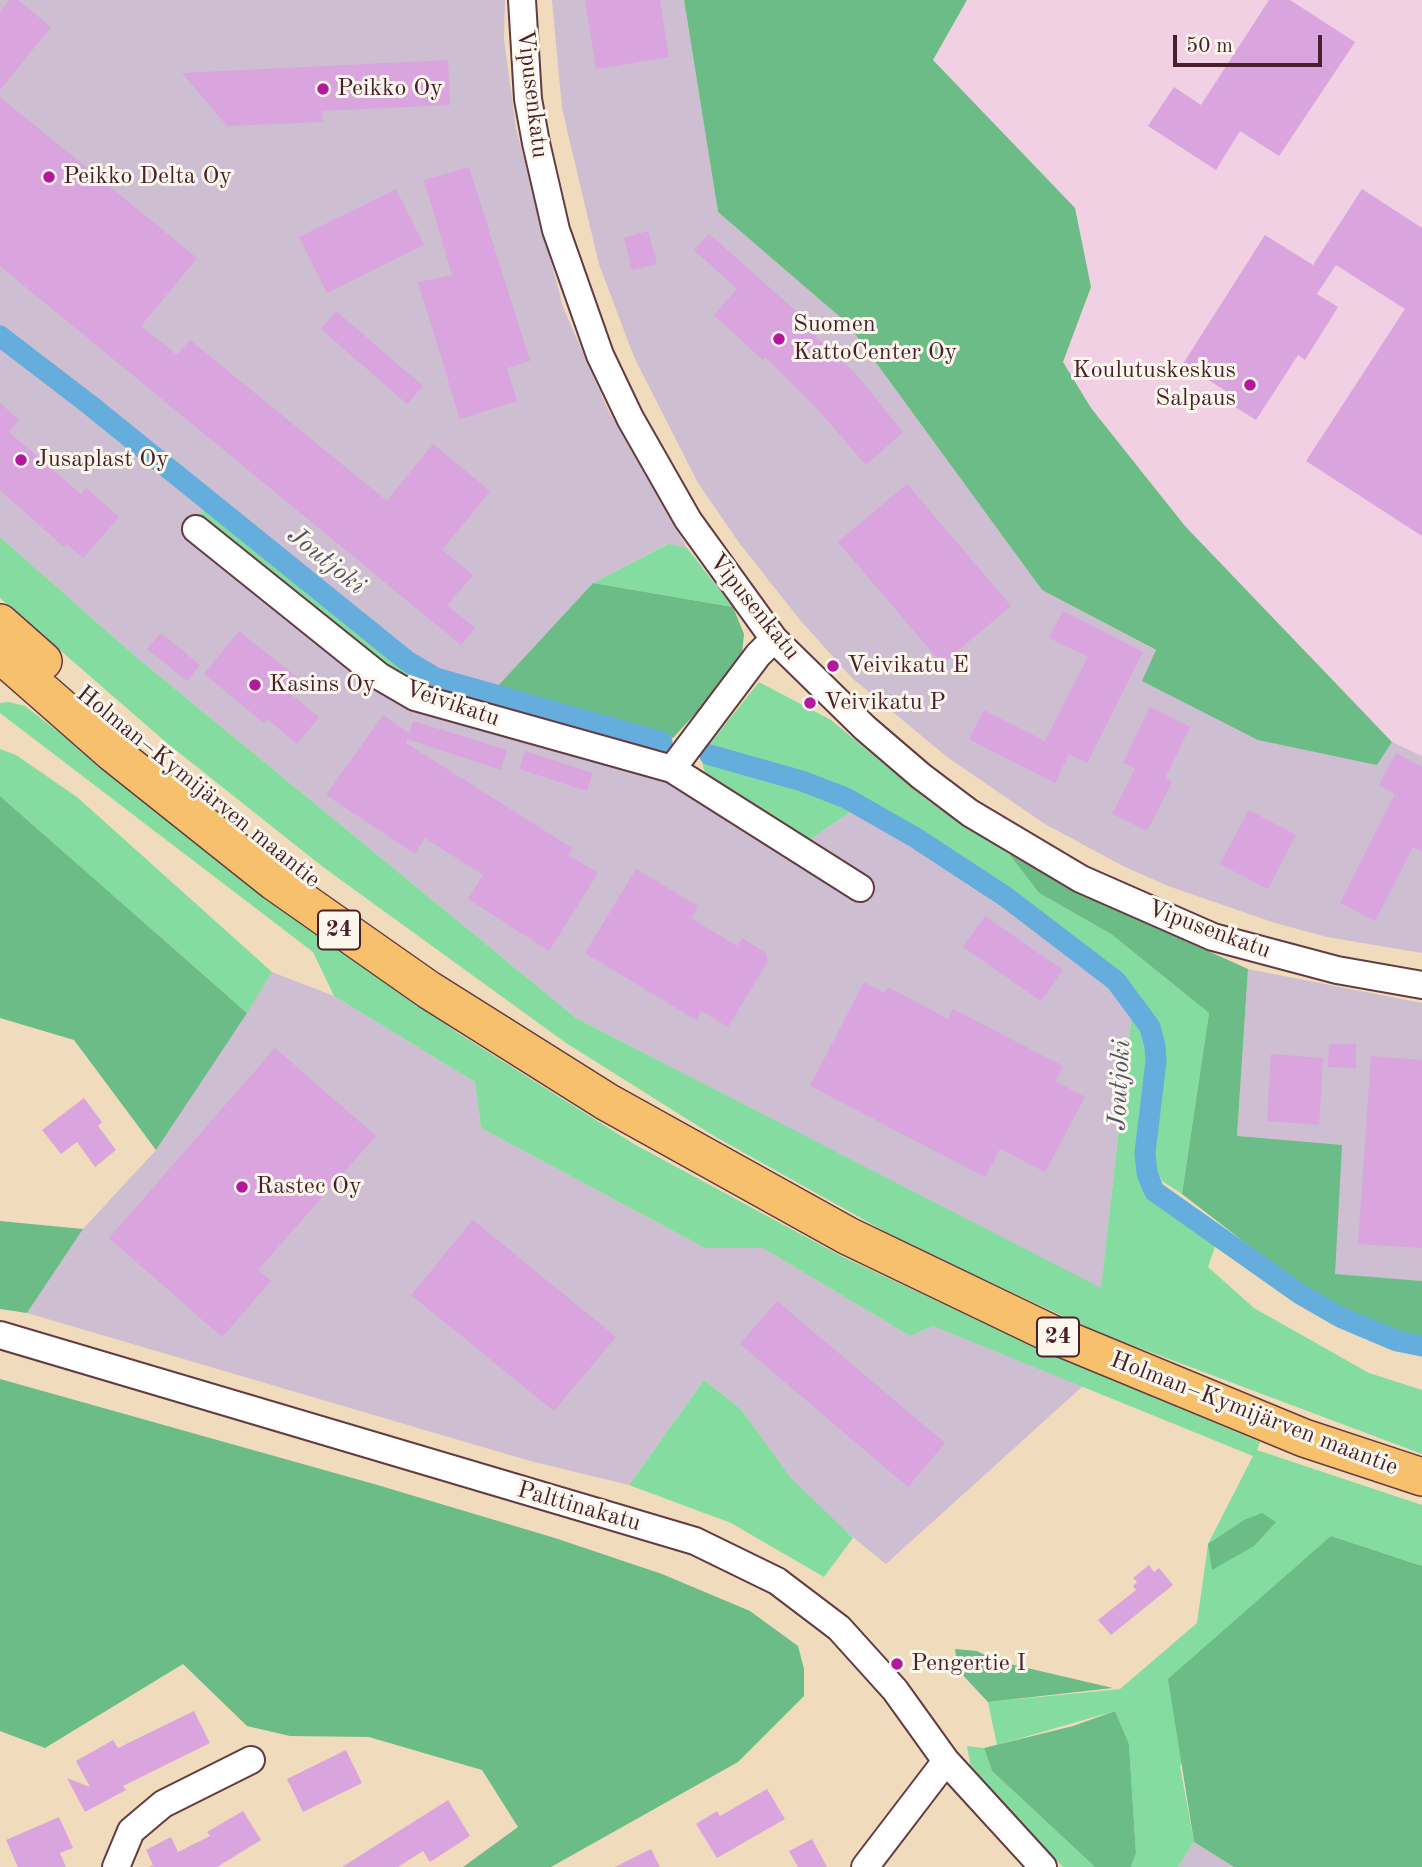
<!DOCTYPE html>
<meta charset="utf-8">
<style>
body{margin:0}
#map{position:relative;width:1422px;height:1867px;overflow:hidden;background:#f0dcbc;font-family:"Old Standard TT",serif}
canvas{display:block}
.scale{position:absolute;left:1173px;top:35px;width:149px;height:32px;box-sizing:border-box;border:4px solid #4a1f2b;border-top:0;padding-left:9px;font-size:21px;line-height:24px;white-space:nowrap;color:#4a1f2b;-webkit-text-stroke:5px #fbf7ec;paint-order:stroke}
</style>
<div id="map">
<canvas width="1422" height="1867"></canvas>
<div class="scale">50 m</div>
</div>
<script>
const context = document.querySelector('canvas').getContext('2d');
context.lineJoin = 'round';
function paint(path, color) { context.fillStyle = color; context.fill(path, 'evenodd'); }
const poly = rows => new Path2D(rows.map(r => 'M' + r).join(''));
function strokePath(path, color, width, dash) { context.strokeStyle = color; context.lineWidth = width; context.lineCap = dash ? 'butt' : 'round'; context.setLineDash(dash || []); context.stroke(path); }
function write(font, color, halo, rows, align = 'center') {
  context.font = font + ' "Old Standard TT",serif'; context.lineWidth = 6; context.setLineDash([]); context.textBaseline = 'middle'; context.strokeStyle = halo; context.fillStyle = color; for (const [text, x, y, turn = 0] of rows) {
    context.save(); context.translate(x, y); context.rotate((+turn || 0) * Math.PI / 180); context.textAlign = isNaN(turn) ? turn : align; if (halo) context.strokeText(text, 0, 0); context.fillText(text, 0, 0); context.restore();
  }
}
paint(poly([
 [967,0,1422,0,1422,756,1392,742,1185,526,1091,408,1063,362,1091,287,933,60]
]), '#f1d0e4');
paint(poly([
 [0,0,505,0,504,39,516,128,563,307,608,410,687,548,667,544,593,583,495,689,439,674,408,656,0,329],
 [552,0,684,0,718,212,847,323,1042,590,1157,651,1142,681,1377,765,1392,742,1422,756,1422,953,1327,937,1275,923,1168,886,1123,866,1045,824,947,757,852,678,800,620,740,544,698,483,634,357,599,264,581,189,562,108],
 [0,343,85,407,206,508,186,533,373,682,669,777,805,843,853,810,1017,912,1085,963,1117,992,1132,1013,1101,1289,576,1018,135,656,0,537],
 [1248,969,1422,1003,1422,1281,1335,1275,1237,1136],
 [272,972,334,996,475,1082,481,1128,705,1248,763,1248,910,1336,933,1326,1083,1386,886,1564,833,1521,791,1478,741,1409,704,1380,629,1485,530,1461,27,1313,83,1229,156,1150],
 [1194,1842,1234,1867,1178,1867]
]), '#cebed1');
paint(poly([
 [206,508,402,663,435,681,667,746,646,754,435,693,381,663,199,516],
 [0,537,135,656,576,1018,1101,1288,1132,1013,1141,1031,1150,1061,1137,1158,1144,1196,1216,1244,1208,1267,1254,1308,1369,1373,1422,1390,1422,1454,1097,1332,902,1241,714,1136,566,1043,323,867,168,744,0,598],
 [668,544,687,548,733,607,593,583],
 [759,682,831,720,927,800,1009,854,1039,893,1111,934,1209,1013,1182,1194,1162,1181,1153,1164,1164,1060,1158,1026,1129,984,1052,922,941,846,856,793,708,746],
 [9,702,25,706,315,931,458,1033,634,1144,843,1257,1035,1347,1260,1442,1257,1450,1422,1505,1422,1566,1331,1536,1180,1766,1194,1842,1178,1867,1131,1867,1136,1853,1129,1744,1115,1711,997,1745,988,1702,1120,1689,1197,1623,1208,1544,1253,1456,933,1326,910,1336,763,1248,705,1248,481,1128,475,1082,334,996,313,952,0,713,0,703],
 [0,749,16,755,77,797,272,972,247,1013,0,796],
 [701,758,801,785,831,796,853,810,805,843,706,777],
 [704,1380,741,1409,791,1478,853,1538,824,1577,731,1523,629,1485],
 [967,1746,984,1748,992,1771,1095,1867,1063,1867,972,1773]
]), '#84dca1');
paint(poly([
 [684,0,967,0,933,60,1075,208,1091,287,1063,362,1091,408,1185,526,1392,742,1377,765,1258,740,1142,681,1156,650,1042,590,847,323,718,212],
 [593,583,733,607,744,634,741,663,673,738,495,689],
 [0,796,247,1013,156,1150,74,1040,0,1018],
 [1009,854,1075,891,1248,969,1237,1136,1342,1145,1335,1274,1422,1281,1422,1338,1363,1319,1296,1282,1182,1194,1209,1013,1111,934,1039,893],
 [0,1221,83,1229,27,1313,0,1309],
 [0,1379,374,1484,555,1538,662,1574,750,1611,798,1646,804,1669,804,1696,738,1762,551,1867,463,1867,518,1827,482,1770,369,1737,290,1736,247,1726,183,1664,45,1748,0,1731],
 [1262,1513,1276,1522,1254,1546,1212,1570,1208,1544,1244,1520],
 [1331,1536,1422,1566,1422,1867,1234,1867,1194,1842,1168,1679],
 [955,1649,977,1651,997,1661,1113,1688,988,1702,958,1670],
 [1115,1711,1129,1744,1136,1853,1131,1867,1095,1867,992,1771,984,1748,1073,1726]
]), '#6bbc87');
strokePath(poly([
 [0,336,90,405,407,661,436,678,662,742],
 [710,755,802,781,846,798,916,838,1006,897,1116,981,1150,1027,1155,1046,1156,1061,1145,1153,1147,1173,1154,1191,1300,1294,1340,1317,1397,1341,1422,1346]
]), '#65addc', 21);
paint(poly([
 [9,0,18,0,51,27,0,90,0,11],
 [585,0,660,0,669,57,596,69],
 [1269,0,1290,0,1355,42,1279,156,1240,131,1216,170,1148,126,1174,87,1201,105],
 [448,60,450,105,322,111,323,122,227,126,182,73],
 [0,97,197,258,141,326,177,355,190,340,387,501,433,444,490,491,442,550,473,575,447,605,475,628,461,645,0,266],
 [469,167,530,361,507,368,517,401,460,419,418,282,452,275,424,180],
 [396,189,424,245,327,293,299,237],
 [1362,189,1422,228,1422,536,1306,461,1405,309,1336,265,1317,294,1338,307,1305,360,1298,355,1256,420,1232,405,1237,398,1183,364,1265,235,1313,265],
 [648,231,657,264,632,270,624,238],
 [709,234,803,317,799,321,857,375,903,432,866,465,818,410,765,357,763,360,714,315,737,289,694,250],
 [336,311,423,386,407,404,321,329],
 [0,403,19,420,9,432,81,494,86,488,119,517,83,558,67,544,64,547,0,490],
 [907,484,1011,606,942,664,838,542],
 [1063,611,1143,652,1087,763,1069,754,1055,783,969,739,984,710,1045,741,1088,657,1049,638],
 [239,631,298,678,287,691,319,717,297,744,267,719,264,723,204,674],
 [161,633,200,665,187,681,147,649],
 [1150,707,1190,727,1165,778,1172,782,1147,831,1112,814,1135,769,1123,763],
 [383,715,409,733,413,721,507,750,501,770,407,739,406,743,572,848,568,855,598,873,549,951,468,899,483,875,425,838,415,854,326,795],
 [525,751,593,773,587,791,519,769],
 [1396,753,1422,767,1422,852,1413,847,1375,921,1340,903,1395,794,1379,785],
 [1249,810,1296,835,1268,889,1220,864],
 [636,869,698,906,691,918,737,946,742,938,766,953,768,961,728,1027,701,1011,696,1020,585,953],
 [985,916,1063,970,1041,1001,963,947],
 [864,982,885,993,888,987,948,1019,953,1009,1063,1066,1055,1081,1085,1097,1045,1172,1000,1149,985,1177,810,1086],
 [1329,1044,1356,1044,1356,1068,1328,1067],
 [275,1048,376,1136,258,1270,271,1281,222,1337,109,1238],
 [1271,1054,1323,1058,1319,1125,1267,1121],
 [1371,1056,1422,1060,1422,1248,1358,1244],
 [84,1098,102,1122,98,1126,116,1150,95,1167,77,1142,61,1154,42,1130],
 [473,1220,616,1337,554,1411,411,1295],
 [777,1301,945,1443,908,1487,740,1344],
 [1149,1565,1154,1572,1159,1568,1173,1585,1111,1635,1098,1620,1136,1590,1133,1586,1137,1582,1133,1578],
 [194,1711,210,1743,123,1786,126,1790,85,1812,67,1778,90,1787,76,1761,113,1740,118,1748],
 [346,1750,362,1783,303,1812,287,1779],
 [767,1789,785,1819,717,1858,696,1824,717,1811,720,1816],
 [448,1800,470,1836,430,1862,423,1851,398,1867,342,1867],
 [243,1811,261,1840,217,1867,149,1867,153,1865,146,1850,171,1837,178,1852,210,1836,207,1832],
 [59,1817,73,1848,60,1853,66,1867,18,1867,6,1840],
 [812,1839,827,1867,798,1867,789,1851],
 [651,1849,660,1867,615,1867]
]), '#daa4df');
const minor = poly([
 [522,0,528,99,536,143,556,230,600,355,630,418,688,520,774,639,865,728,921,776,970,813,1081,879,1213,937,1337,970,1422,985],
 [196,529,379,676,415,697,672,769],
 [774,639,758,655,672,769,860,888],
 [0,1335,695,1541,777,1581,839,1628,895,1690,946,1761,1043,1867],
 [116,1867,131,1831,163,1804,251,1760],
 [865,1867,946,1761]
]);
const highway = poly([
 [0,623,43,661],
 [0,654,113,753,275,882,429,990,607,1102,848,1236,1052,1334,1304,1438,1422,1477]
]);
strokePath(minor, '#633b41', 30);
strokePath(highway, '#633b41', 40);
strokePath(minor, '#fff', 26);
strokePath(highway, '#f7c06c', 37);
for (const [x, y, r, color] of [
 [323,89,7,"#b5179e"],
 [49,177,7,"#b5179e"],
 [779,339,7,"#b5179e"],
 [1250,385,7,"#b5179e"],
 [21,460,7,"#b5179e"],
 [833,666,7,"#b5179e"],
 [255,685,7,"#b5179e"],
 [810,703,7,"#b5179e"],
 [242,1187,7,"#b5179e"],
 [897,1664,7,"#b5179e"]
]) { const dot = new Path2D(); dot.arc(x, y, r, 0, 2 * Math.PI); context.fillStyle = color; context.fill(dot); strokePath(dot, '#fbf7ec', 2.5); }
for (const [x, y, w] of [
 [339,930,42],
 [1058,1337,42]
]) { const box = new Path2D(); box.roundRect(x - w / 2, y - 19.5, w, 39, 5); context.fillStyle = '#fbf7ec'; context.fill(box); strokePath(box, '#4a1f2b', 2); }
write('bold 23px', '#4a1f2b', null, [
 ["24",339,930],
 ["24",1058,1337]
]);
write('24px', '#4a1f2b', '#fbf7ec', [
 ["Peikko Oy",337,89],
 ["Peikko Delta Oy",63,177],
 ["Suomen",793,325],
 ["KattoCenter Oy",793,353],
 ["Koulutuskeskus",1236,371,"right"],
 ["Salpaus",1236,399,"right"],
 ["Jusaplast Oy",35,460],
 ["Veivikatu E",847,666],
 ["Kasins Oy",269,685],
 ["Veivikatu P",824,703],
 ["Rastec Oy",256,1187],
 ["Pengertie I",911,1664]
], 'left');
write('24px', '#4a1f2b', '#fbf7ec', [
 ["Vipusenkatu",532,94,83],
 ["Vipusenkatu",754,607,51],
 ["Veivikatu",452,704,19],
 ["Holman–Kymijärven maantie",198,787,39],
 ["Vipusenkatu",1209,930,20],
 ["Holman–Kymijärven maantie",1254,1414,21],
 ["Palttinakatu",579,1507,16]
]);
write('italic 26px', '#535169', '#fbf7ec', [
 ["Joutjoki",326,561,39],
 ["Joutjoki",1120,1085,-87]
]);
</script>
